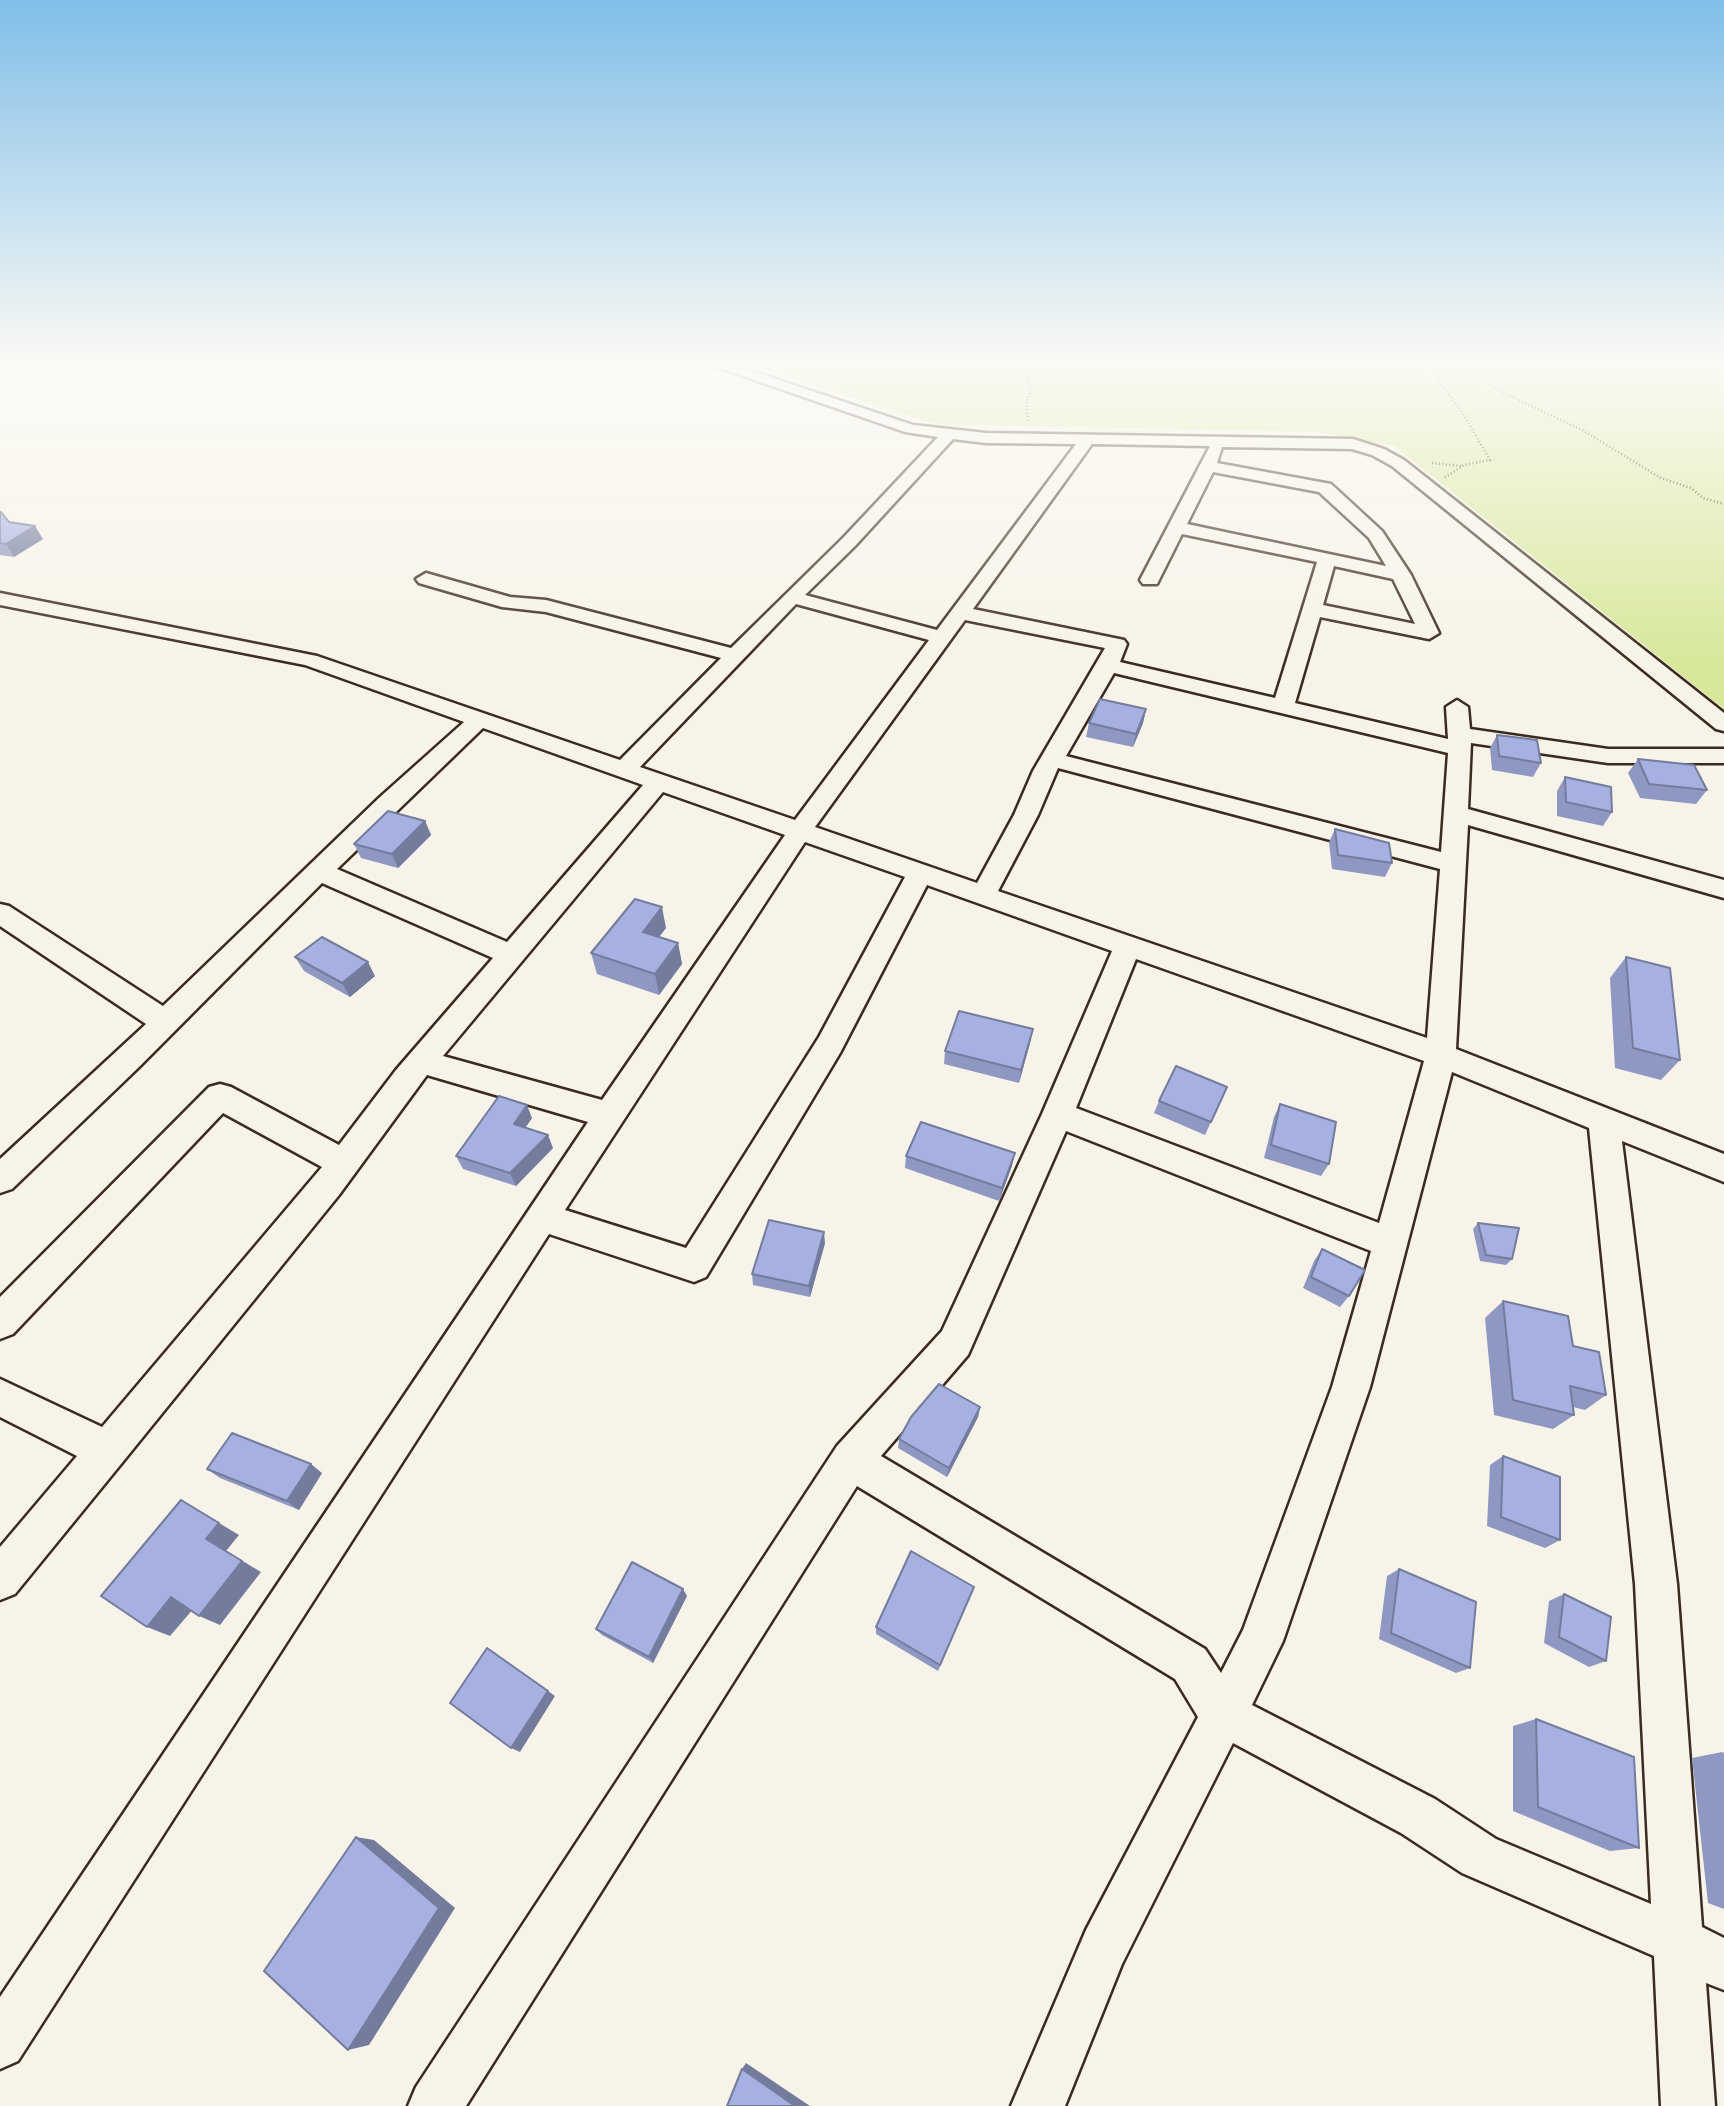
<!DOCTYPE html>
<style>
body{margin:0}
canvas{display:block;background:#f7f3e8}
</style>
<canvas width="1724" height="2106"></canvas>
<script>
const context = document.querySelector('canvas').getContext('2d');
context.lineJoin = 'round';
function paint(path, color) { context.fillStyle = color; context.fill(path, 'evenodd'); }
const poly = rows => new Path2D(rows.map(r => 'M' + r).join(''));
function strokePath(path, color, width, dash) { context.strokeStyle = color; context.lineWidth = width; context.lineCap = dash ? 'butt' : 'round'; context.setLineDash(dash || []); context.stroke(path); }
paint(poly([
 [752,366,1724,366,1724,709,1394,446,1318,432,936,424]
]), '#d7e89b');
const minor = poly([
 [714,366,737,366,913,425,986,433,1353,439,1384,449,1404,460,1724,713,1724,731,1716,729,1392,466,1372,455,1352,449,1222,447,1217,463,1331,484,1382,531,1411,575,1439,633,1429,639,1320,617,1295,703,1448,739,1446,707,1457,700,1468,707,1470,729,1608,749,1724,749,1724,763,1608,763,1471,743,1468,809,1724,880,1724,898,1468,825,1456,1049,1724,1154,1724,1182,1622,1141,1677,1584,1702,1927,1724,1938,1724,1990,1706,1983,1715,2106,1661,2106,1654,1956,1462,1873,1401,1833,1233,1743,1122,1964,1065,2106,1011,2106,1086,1930,1198,1717,1175,1679,857,1486,466,2106,408,2106,416,2087,837,1446,942,1331,1042,1114,1112,951,927,885,840,1053,706,1277,694,1282,549,1234,18,2061,0,2069,0,1997,588,1122,427,1075,339,1195,121,1464,15,1594,0,1600,0,1547,77,1456,0,1417,0,1379,102,1427,322,1167,223,1113,13,1334,0,1339,0,1297,209,1087,220,1084,231,1087,339,1145,396,1070,493,958,322,883,139,1067,12,1189,0,1193,0,1159,146,1024,0,926,0,904,9,906,163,1006,380,797,464,722,305,665,0,605,0,593,317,656,620,760,721,658,546,612,502,607,419,583,416,579,426,573,510,597,546,600,731,648,843,538,938,437,905,432,714,366],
 [953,439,986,443,1076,444,937,630,805,595,855,546,953,439],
 [1092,444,1210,446,1140,580,1143,584,1157,584,1182,534,1317,562,1275,698,1120,662,1127,644,1124,640,973,609,1092,444],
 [1213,472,1319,492,1369,538,1386,566,1187,524,1213,472],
 [1334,566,1393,579,1415,624,1323,605,1334,566],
 [796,604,929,640,795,820,640,767,796,604],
 [965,620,1105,648,1033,771,1014,815,977,883,815,827,965,620],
 [1114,673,1448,753,1441,852,1066,756,1114,673],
 [483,728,643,785,507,942,337,869,483,728],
 [1058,768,1440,869,1427,1038,998,891,1038,815,1058,768],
 [663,792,785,835,602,1100,443,1056,663,792],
 [805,842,905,877,819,1037,686,1248,565,1210,805,842],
 [1136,959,1424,1061,1379,1223,1076,1108,1136,959],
 [1452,1072,1589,1128,1635,1584,1651,1904,1496,1839,1435,1799,1252,1705,1283,1641,1370,1387,1452,1072],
 [1066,1131,1371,1251,1332,1387,1243,1630,1221,1673,1205,1649,881,1456,968,1355,1066,1131]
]);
strokePath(minor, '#3b2a1e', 5);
strokePath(poly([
 [1024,366,1031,392,1026,401,1028,421],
 [1428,366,1462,412,1490,460,1464,465,1444,478],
 [1458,366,1504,393,1582,430,1661,478,1691,488,1703,498,1724,504],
 [1432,463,1462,466]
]), '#3b2a1e', 2.5, [1, 2.5]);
paint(minor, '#f7f3e8');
paint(poly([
 [0,512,9,522,43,539,14,557,0,555],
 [1146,709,1143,723,1133,747,1086,737,1089,723],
 [1497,735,1541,763,1533,777,1492,770,1490,748],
 [1638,759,1707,790,1696,804,1640,798,1628,773],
 [1565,777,1612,812,1603,826,1557,816,1557,791],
 [425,821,431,835,398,868,361,858,354,844],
 [1335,829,1392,863,1385,877,1332,869,1329,842],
 [666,928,659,937,678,943,682,964,659,995,597,974,591,953],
 [295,957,375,976,350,997,304,971],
 [1626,957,1680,1060,1661,1080,1615,1068,1610,978],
 [1033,1029,1030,1043,1019,1083,944,1064,945,1051],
 [1227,1087,1205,1135,1154,1113,1159,1101],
 [1280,1104,1329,1164,1321,1176,1264,1158,1274,1117],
 [532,1118,525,1128,553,1148,516,1186,463,1169,456,1156],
 [906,1156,1012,1166,999,1201,905,1168],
 [1478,1223,1512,1259,1506,1265,1480,1261,1473,1229],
 [825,1243,810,1297,753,1285,752,1274],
 [1322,1249,1349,1296,1340,1307,1303,1288,1314,1261],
 [1503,1301,1573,1346,1606,1395,1585,1410,1573,1407,1574,1415,1553,1429,1494,1415,1485,1318],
 [980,1407,978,1417,947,1477,898,1448,899,1439],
 [1503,1456,1560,1540,1545,1548,1487,1526,1490,1465],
 [207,1469,322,1473,299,1510,220,1478],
 [1399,1569,1470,1668,1456,1673,1379,1639,1387,1576],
 [971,1594,938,1671,876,1634,876,1627],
 [1564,1594,1606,1661,1589,1667,1544,1643,1549,1601],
 [687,1596,653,1663,602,1635,596,1629],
 [1536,1719,1639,1848,1610,1851,1513,1811,1513,1726],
 [1722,1752,1724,1753,1724,1909,1708,1903,1692,1758]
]), '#8f98c2');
paint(poly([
 [35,526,43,539,14,557,6,544],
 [1146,709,1143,723,1133,747,1136,734],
 [425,821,431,835,398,868,392,854],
 [662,907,666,928,647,952,643,932],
 [678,943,682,964,659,995,655,974],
 [368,962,375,976,350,997,342,983],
 [1033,1029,1030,1043,1019,1083,1021,1070],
 [527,1105,532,1118,519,1137,514,1124],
 [548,1135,553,1148,516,1186,510,1173],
 [1015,1153,1012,1166,999,1201,1002,1188],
 [824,1232,825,1243,810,1297,809,1286],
 [980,1407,978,1417,947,1477,949,1468],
 [311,1464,322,1473,299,1510,287,1501],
 [219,1523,239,1535,226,1551,261,1572,220,1625,199,1616,206,1539],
 [683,1589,687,1596,653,1663,649,1657],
 [171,1597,194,1608,170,1636,147,1627],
 [548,1691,555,1696,520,1752,511,1748],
 [356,1837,374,1840,455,1908,369,2045,348,2050],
 [746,2063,810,2106,795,2106,742,2069]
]), '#747c9e');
const building = poly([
 [0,512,1,512,9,522,35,526,6,544,0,543,0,512],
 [1100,699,1146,709,1136,734,1089,723,1100,699],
 [1497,735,1537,740,1541,763,1499,756,1497,735],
 [1638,759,1694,765,1707,790,1649,784,1638,759],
 [1565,777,1611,787,1612,812,1566,802,1565,777],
 [388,811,425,821,392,854,354,844,388,811],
 [1335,829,1389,843,1392,863,1338,855,1335,829],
 [635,899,662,907,643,932,678,943,655,974,591,953,635,899],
 [322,937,368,962,342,983,295,957,322,937],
 [1626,957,1670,968,1680,1060,1633,1048,1626,957],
 [959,1011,1033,1029,1021,1070,945,1051,959,1011],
 [1176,1066,1227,1087,1211,1122,1159,1101,1176,1066],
 [499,1096,527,1105,514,1124,548,1135,510,1173,456,1156,499,1096],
 [1280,1104,1336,1122,1329,1164,1271,1145,1280,1104],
 [921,1122,1015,1153,1002,1188,906,1156,921,1122],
 [769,1220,824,1232,809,1286,752,1274,769,1220],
 [1478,1223,1519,1228,1512,1259,1486,1255,1478,1223],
 [1322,1249,1365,1270,1349,1296,1311,1277,1322,1249],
 [1503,1301,1568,1316,1573,1346,1599,1352,1606,1395,1570,1386,1574,1415,1513,1400,1503,1301],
 [939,1384,980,1407,949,1468,899,1439,911,1417,939,1384],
 [232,1433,311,1464,287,1501,207,1469,232,1433],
 [1503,1456,1560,1477,1560,1540,1501,1517,1503,1456],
 [181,1500,219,1523,206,1539,242,1561,199,1616,171,1597,147,1627,101,1596,181,1500],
 [911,1551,974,1587,940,1665,876,1627,911,1551],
 [632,1562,683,1589,649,1657,596,1629,632,1562],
 [1399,1569,1476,1602,1470,1668,1391,1633,1399,1569],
 [1564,1594,1611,1617,1606,1661,1559,1637,1564,1594],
 [487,1648,548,1691,511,1748,450,1703,487,1648],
 [1536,1719,1634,1757,1639,1848,1538,1807,1536,1719],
 [356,1837,439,1908,348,2050,264,1971,356,1837],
 [742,2069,795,2106,727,2106,742,2069]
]);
paint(building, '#a6b1e1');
strokePath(building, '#747c9e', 2);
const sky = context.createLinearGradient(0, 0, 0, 661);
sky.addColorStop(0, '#81bee8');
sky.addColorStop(0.55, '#fbfaf5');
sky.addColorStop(1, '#fbfaf500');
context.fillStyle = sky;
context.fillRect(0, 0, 1724, 661);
</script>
